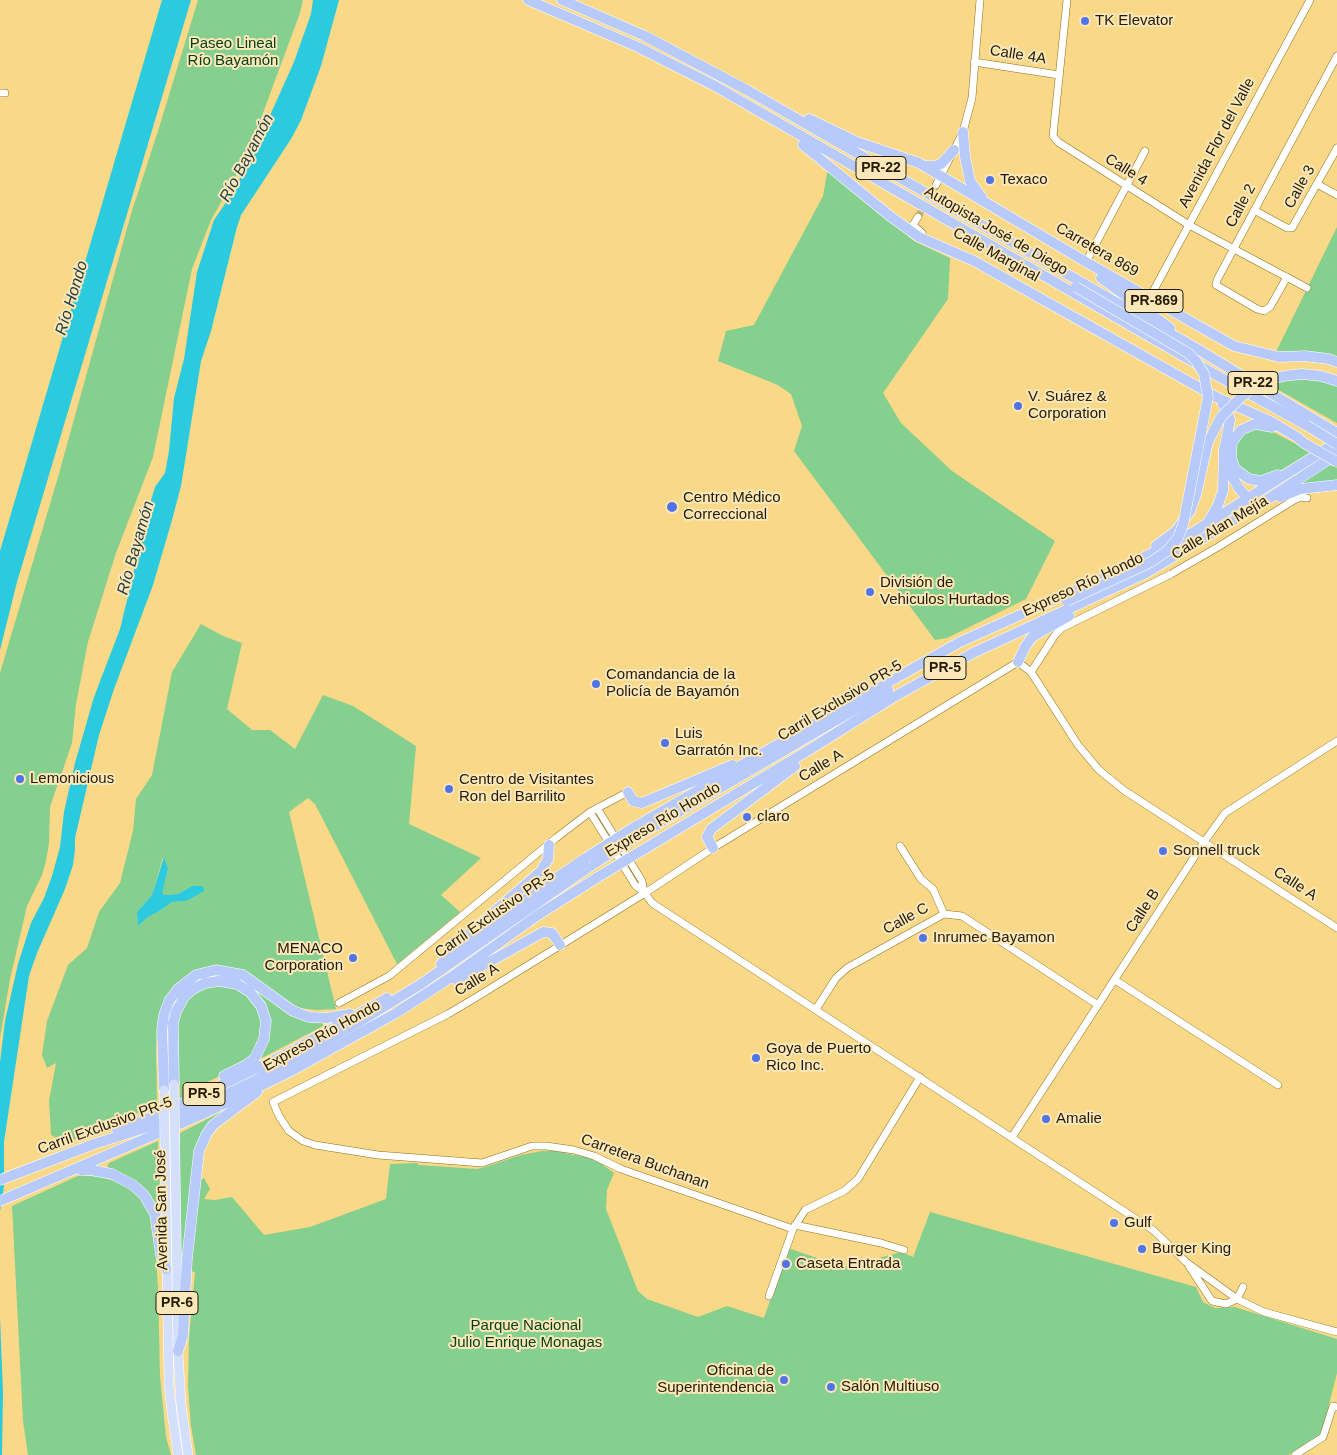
<!DOCTYPE html>
<meta charset="utf-8">
<style>
body{margin:0}
canvas{display:block;background:#f9d888}
</style>
<canvas width="1337" height="1455"></canvas>
<script>
const context = document.querySelector('canvas').getContext('2d');
context.lineJoin = 'round';
function paint(path, color) { context.fillStyle = color; context.fill(path, 'evenodd'); }
const poly = rows => new Path2D(rows.map(r => 'M' + r).join(''));
function strokePath(path, color, width, dash) { context.strokeStyle = color; context.lineWidth = width; context.lineCap = dash ? 'butt' : 'round'; context.setLineDash(dash || []); context.stroke(path); }
function write(font, color, halo, rows, align = 'center') {
  context.font = font + ' Helvetica,sans-serif'; context.lineWidth = 4; context.setLineDash([]); context.textBaseline = 'middle'; context.strokeStyle = halo; context.fillStyle = color; for (const [text, x, y, turn = 0] of rows) {
    context.save(); context.translate(x, y); context.rotate((+turn || 0) * Math.PI / 180); context.textAlign = isNaN(turn) ? turn : align; if (halo) context.strokeText(text, 0, 0); context.fillText(text, 0, 0); context.restore();
  }
}
paint(poly([
 [198,0,303,0,300,13,247,156,211,220,192,269,153,457,116,553,88,642,76,704,72,743,50,807,49,843,46,861,42,875,27,906,10,979,0,1038,0,673,58,477,131,214,158,131],
 [828,168,914,241,950,258,948,299,883,393,901,423,952,471,1055,541,1026,599,947,638,935,640,794,451,802,426,791,394,778,385,718,361,726,331,754,325,823,196],
 [1337,227,1337,357,1316,352,1299,351,1276,352],
 [1309,378,1337,385,1337,423,1270,385,1286,379],
 [1255,428,1271,431,1296,444,1310,453,1280,471,1259,477,1247,474,1238,466,1234,449,1242,434],
 [1328,464,1337,468,1337,482,1317,482,1296,487],
 [201,624,223,636,242,643,227,709,252,730,270,730,295,749,323,695,353,706,416,746,409,824,481,858,441,895,460,912,397,964,315,804,308,798,289,812,336,1009,317,1010,299,1008,288,1002,241,970,227,967,215,967,190,973,174,985,163,1005,157,1029,156,1047,157,1105,66,1143,51,1135,49,1101,56,1063,47,1068,42,1055,47,1021,68,965,87,948,99,912,120,883,133,831,136,799,152,775,172,672],
 [163,857,168,869,161,893,164,895,178,894,192,886,186,901,172,902,158,912,148,917,138,926,137,912,152,895],
 [201,975,236,975,323,1022,323,1026,262,1058,260,1056,266,1009,224,978,177,1001,168,1083,164,1032,173,999],
 [216,985,238,988,247,994,257,1007,262,1018,259,1042,251,1056,243,1065,201,1085,180,1100,177,1016,184,1001,195,992],
 [223,1111,224,1112,206,1130,184,1277,180,1277,180,1133],
 [158,1141,161,1214,159,1216,156,1210,107,1167,109,1163],
 [542,1151,555,1151,589,1158,599,1162,614,1173,607,1190,606,1209,638,1291,647,1299,698,1317,727,1306,764,1318,788,1248,843,1267,902,1252,913,1257,930,1212,1196,1287,1203,1302,1215,1308,1235,1307,1337,1339,1337,1373,1321,1436,1288,1455,196,1455,191,1426,188,1387,189,1338,195,1272,190,1271,199,1181,204,1178,210,1189,204,1199,215,1200,232,1197,264,1235,310,1227,386,1199,390,1164,417,1163,419,1165,477,1169,485,1167,521,1155],
 [80,1175,100,1177,115,1181,137,1192,149,1209,154,1225,158,1288,160,1376,166,1437,171,1455,28,1455,23,1421,12,1206]
]), '#85cf8f');
paint(poly([
 [162,0,191,0,17,582,0,650,0,551],
 [313,0,339,0,321,66,301,120,291,139,241,215,237,227,211,331,201,361,181,486,172,520,153,585,114,689,99,735,75,838,75,850,73,865,65,889,37,953,29,976,4,1142,4,1186,0,1211,0,1062,5,1021,18,964,31,923,44,898,52,876,60,847,64,812,75,763,94,697,120,629,132,580,142,530,155,487,165,473,169,451,174,398,184,359,197,272,214,220,227,201,249,162,294,62,311,14],
 [164,857,168,869,162,893,164,895,178,894,192,886,203,886,204,891,186,901,172,902,158,912,148,917,138,926,137,912,152,895],
 [0,1316,3,1394,2,1455,0,1455]
]), '#2bcade');
strokePath(poly([
 [918,217,936,185]
]), '#ceb26d', 7, [7, 3.5]);
const minor = poly([
 [1067,0,1053,136,1058,142,1189,225,1307,288],
 [974,62,1059,75],
 [0,93,5,93],
 [1317,184,1337,195],
 [936,185,963,132,968,113,972,98,980,0],
 [1254,210,1287,228,1292,228,1337,148],
 [918,217,913,225,922,233],
 [1086,262,1145,151],
 [1287,277,1270,307,1264,311,1257,309,1216,285,1217,280,1337,56],
 [1149,299,1310,0],
 [1031,672,1055,635,1062,628,1171,574,1218,547,1294,500,1301,497,1307,498],
 [597,808,642,881,644,893],
 [590,812,635,885,645,893,652,903,1153,1230,1186,1262,1237,1299,1264,1312,1337,1332],
 [900,846,921,879,933,889,944,914],
 [1115,980,1278,1085],
 [339,1003,389,976,556,838,590,812,628,792],
 [816,1009,836,978,847,968,944,914,962,916,1098,1005],
 [1012,1137,1204,842,1225,813,1337,741],
 [795,1225,881,1243,904,1250],
 [793,1229,621,1169,594,1156,574,1150,546,1146,532,1146,482,1163,378,1155,315,1145,303,1141,289,1131,279,1116,273,1102,448,1014,475,998,645,893,713,848,1018,662,1031,672,1078,745,1099,770,1125,791,1337,928],
 [1189,1266,1212,1301,1226,1304,1237,1299,1243,1287],
 [769,1296,793,1229,805,1210,844,1191,858,1179,920,1077],
 [1295,1455,1323,1437,1333,1406,1337,1407]
]);
const major = poly([
 [175,1150,178,1351,181,1404,188,1455],
 [165,1153,169,1387,172,1413,178,1455]
]);
const highway = poly([
 [528,0,638,47,715,86,1230,383,1306,425],
 [562,0,645,36,747,90,1194,347,1337,433],
 [809,119,857,142,919,163,1086,262,1234,346,1279,357,1305,356,1329,359,1337,362],
 [963,132,965,157,970,181,982,198],
 [803,145,890,216,919,237,974,261,1216,397,1270,421,1297,437,1304,443],
 [925,166,934,166,941,164,954,150],
 [1101,278,1170,328],
 [1269,380,1284,376,1302,374,1321,376,1337,381],
 [1272,427,1255,424,1241,430,1232,442,1231,458,1235,469,1249,479,1261,481,1278,475],
 [1225,463,1238,487,1248,499,1252,502],
 [1280,497,1300,489,1337,485],
 [1208,522,1217,507,1223,491,1224,450,1230,420,1227,411,1223,405],
 [1156,546,1176,531,1190,511,1196,495,1208,442,1221,417],
 [1018,662,1025,647,1032,637,1069,616],
 [628,792,633,801,642,803,732,765],
 [633,828,752,759,960,642,1107,576,1194,532,1337,442],
 [638,836,888,690],
 [646,848,809,750,892,698,973,653,1146,573,1256,507,1337,454],
 [713,848,707,837,711,829,795,766],
 [455,953,524,900,586,858],
 [441,964,464,938,541,871,548,859,549,845],
 [455,979,468,974,543,932,552,933,560,945],
 [174,1084,173,1024,176,1012,184,997,193,989,205,983,219,981,237,984,250,992,261,1006,266,1021,264,1039,255,1058,246,1065,224,1076],
 [164,1090,162,1030,164,1015,169,1001,178,989,196,975,216,970,243,975,293,1011,309,1017,326,1018,350,1014],
 [117,1130,165,1112,284,1055,387,998],
 [80,1170,91,1170,112,1174,133,1185,144,1195,155,1214,161,1256,166,1269],
 [0,1180,94,1144,160,1123,193,1110,254,1081,359,1022,421,984,595,863],
 [0,1201,203,1114,293,1070,396,1013,450,978,538,915,598,877],
 [178,1351,183,1336,187,1259,199,1151,206,1135,213,1125,257,1092]
]);
strokePath(minor, '#8e701a', 8);
strokePath(major, '#fff', 10);
strokePath(highway, '#fff', 11);
strokePath(minor, '#fff', 7);
strokePath(major, '#d4dffc', 9);
strokePath(highway, '#b7cafa', 10);
const majorBridge = poly([
 [174,1084,175,1150],
 [164,1090,165,1153]
]);
const highwayBridge = poly([
 [1221,417,1241,397,1254,387,1269,380],
 [1306,425,1337,444],
 [1304,443,1337,462],
 [1067,601,1151,562,1167,551,1178,538,1183,525,1208,397,1204,374,1196,361,1188,353,1076,287],
 [586,858,633,828],
 [595,863,638,836],
 [598,877,646,848]
]);
strokePath(majorBridge, '#fff', 10, []);
strokePath(highwayBridge, '#fff', 11, []);
strokePath(majorBridge, '#d4dffc', 9);
strokePath(highwayBridge, '#b7cafa', 10);
for (const [x, y, r, color] of [
 [1085,21,5,"#5074e8"],
 [990,180,5,"#5074e8"],
 [1018,406,5,"#5074e8"],
 [672,507,6,"#5074e8"],
 [870,592,5,"#5074e8"],
 [596,684,5,"#5074e8"],
 [665,743,5,"#5074e8"],
 [20,779,5,"#5074e8"],
 [449,789,5,"#5074e8"],
 [747,817,5,"#5074e8"],
 [1163,851,5,"#5074e8"],
 [923,938,5,"#5074e8"],
 [353,958,5,"#5074e8"],
 [756,1058,5,"#5074e8"],
 [1046,1119,5,"#5074e8"],
 [1114,1223,5,"#5074e8"],
 [1142,1249,5,"#5074e8"],
 [786,1264,5,"#5074e8"],
 [784,1380,5,"#5074e8"],
 [831,1387,5,"#5074e8"]
]) { const dot = new Path2D(); dot.arc(x, y, r, 0, 2 * Math.PI); context.fillStyle = color; context.fill(dot); strokePath(dot, '#fbe7b9', 2); }
for (const [x, y, w] of [
 [881,168,50],
 [1154,301,58],
 [1253,383,50],
 [945,668,42],
 [204,1094,42],
 [177,1303,42]
]) { const box = new Path2D(); box.roundRect(x - w / 2, y - 11.5, w, 23, 4); context.fillStyle = '#fbe7b9'; context.fill(box); strokePath(box, '#231a02', 1); }
write('bold 14px', '#231a02', null, [
 ["PR-22",881,168],
 ["PR-869",1154,301],
 ["PR-22",1253,383],
 ["PR-5",945,668],
 ["PR-5",204,1094],
 ["PR-6",177,1303]
]);
write('15px', '#231a02', '#fbe7b9', [
 ["TK Elevator",1095,21],
 ["Texaco",1000,180],
 ["V. Suárez &",1028,397],
 ["Corporation",1028,414],
 ["Centro Médico",683,498],
 ["Correccional",683,515],
 ["División de",880,583],
 ["Vehiculos Hurtados",880,600],
 ["Comandancia de la",606,675],
 ["Policía de Bayamón",606,692],
 ["Luis",675,734],
 ["Garratón Inc.",675,751],
 ["Lemonicious",30,779],
 ["Centro de Visitantes",459,780],
 ["Ron del Barrilito",459,797],
 ["claro",757,817],
 ["Sonnell truck",1173,851],
 ["Inrumec Bayamon",933,938],
 ["MENACO",343,949,"right"],
 ["Corporation",343,966,"right"],
 ["Goya de Puerto",766,1049],
 ["Rico Inc.",766,1066],
 ["Amalie",1056,1119],
 ["Gulf",1124,1223],
 ["Burger King",1152,1249],
 ["Caseta Entrada",796,1264],
 ["Oficina de",774,1371,"right"],
 ["Superintendencia",774,1388,"right"],
 ["Salón Multiuso",841,1387]
], 'left');
write('15px', '#003e13', '#fbe7b9', [
 ["Paseo Lineal",233,44],
 ["Río Bayamón",233,61],
 ["Parque Nacional",526,1326],
 ["Julio Enrique Monagas",526,1343]
]);
write('15px', '#231a02', '#fbe7b9', [
 ["Calle 4A",1018,55,9],
 ["Avenida Flor del Valle",1217,143,-62],
 ["Calle 4",1126,170,32],
 ["Calle 3",1300,187,-61],
 ["Calle 2",1241,206,-62],
 ["Autopista José de Diego",996,231,30],
 ["Carretera 869",1097,250,30],
 ["Calle Marginal",996,255,29],
 ["Calle Alan Mejía",1220,528,-31],
 ["Expreso Río Hondo",1083,585,-25],
 ["Carril Exclusivo PR-5",840,701,-31],
 ["Calle A",821,766,-31],
 ["Expreso Río Hondo",663,820,-31],
 ["Calle A",1295,884,33],
 ["Calle B",1143,911,-57],
 ["Carril Exclusivo PR-5",495,914,-35],
 ["Calle C",906,919,-29],
 ["Calle A",477,980,-31],
 ["Expreso Río Hondo",322,1036,-29],
 ["Carril Exclusivo PR-5",105,1126,-20],
 ["Carretera Buchanan",645,1162,20],
 ["Avenida San José",162,1210,-91]
]);
write('italic 16px', '#243d41', '#fbe7b9', [
 ["Río Bayamón",247,158,-62],
 ["Río Hondo",72,298,-73],
 ["Río Bayamón",136,548,-74]
]);
</script>
